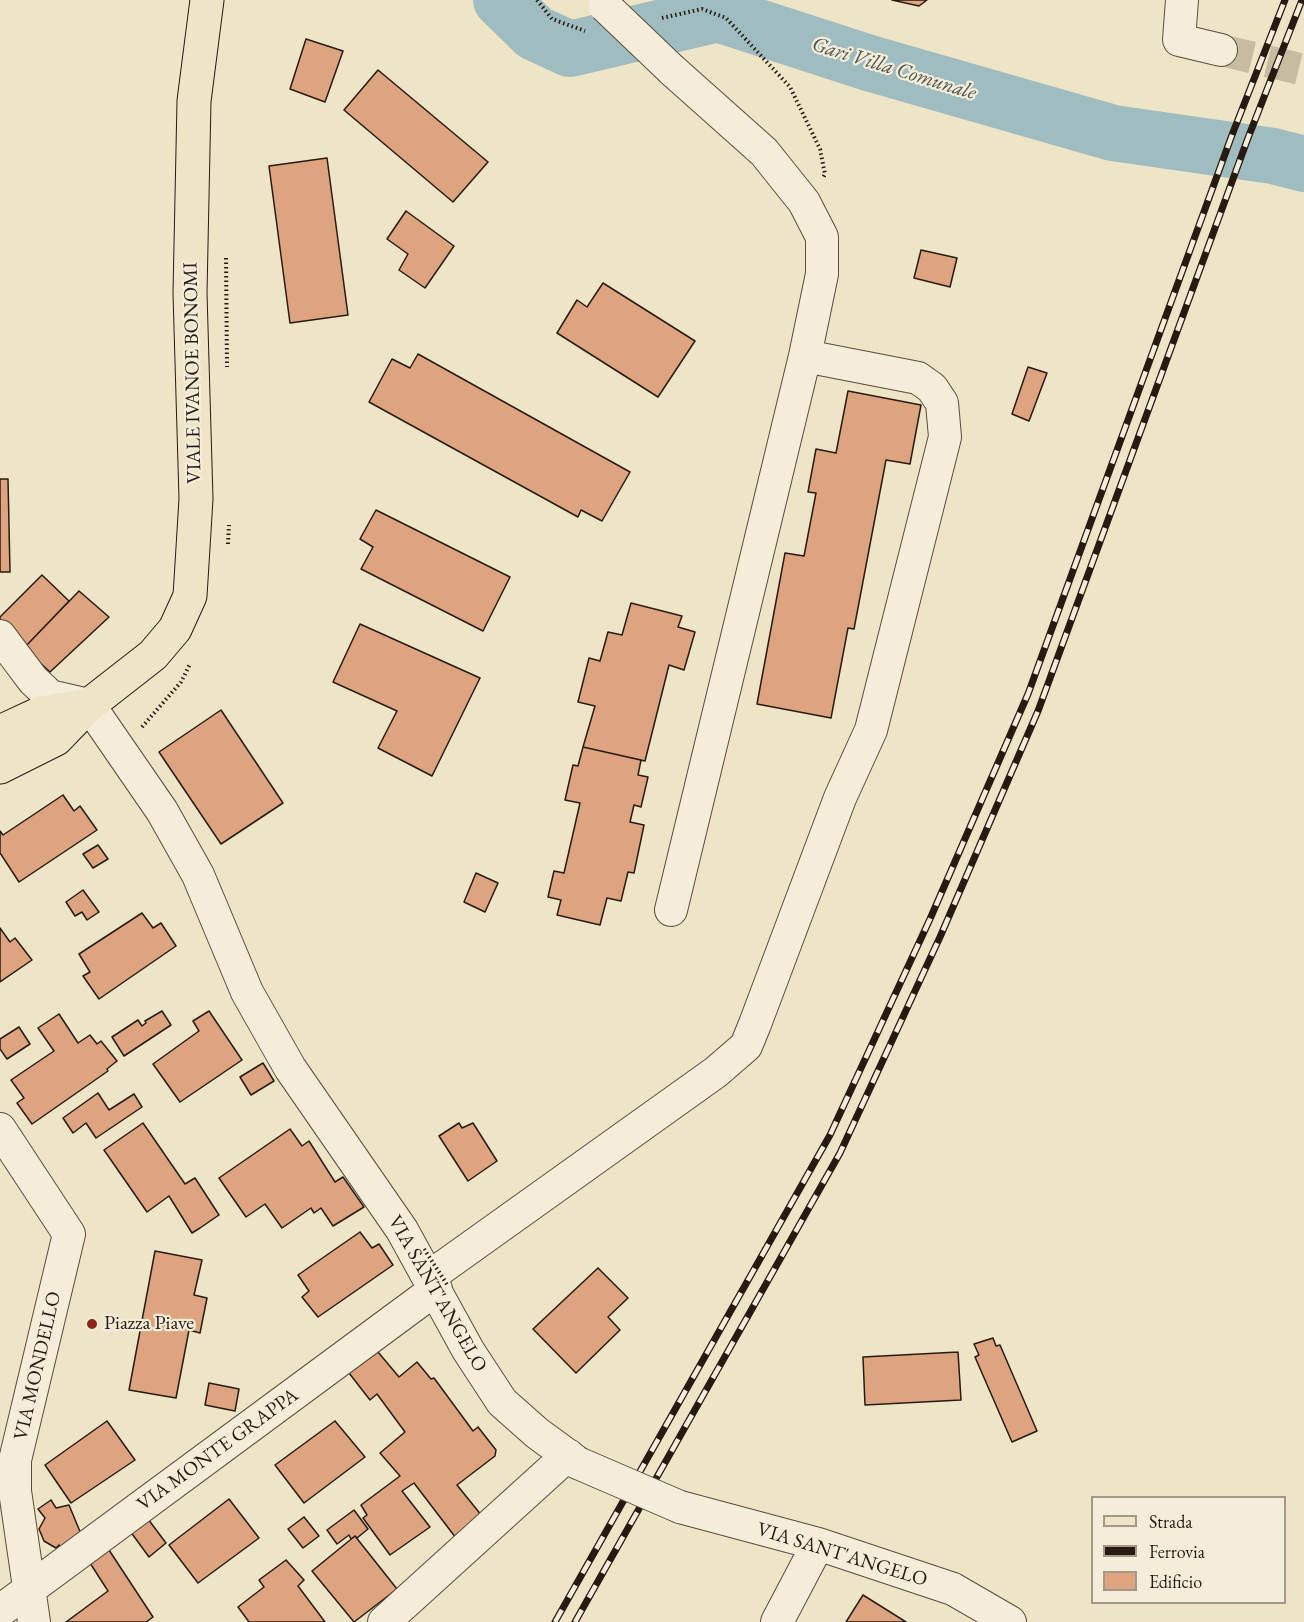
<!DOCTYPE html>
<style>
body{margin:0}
#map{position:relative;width:1304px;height:1622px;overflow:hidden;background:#eee4c6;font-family:"EB Garamond",serif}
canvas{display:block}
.legend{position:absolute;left:1091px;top:1496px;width:195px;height:108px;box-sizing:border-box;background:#f4edda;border:2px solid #a2998a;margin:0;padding:8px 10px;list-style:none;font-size:18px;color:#271b11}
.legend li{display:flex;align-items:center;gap:12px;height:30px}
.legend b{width:30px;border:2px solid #a2998a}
</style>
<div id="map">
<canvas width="1304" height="1622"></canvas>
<ul class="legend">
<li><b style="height:8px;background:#eee4c6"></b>Strada</li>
<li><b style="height:8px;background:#271b11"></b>Ferrovia</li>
<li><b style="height:16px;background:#dea480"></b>Edificio</li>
</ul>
</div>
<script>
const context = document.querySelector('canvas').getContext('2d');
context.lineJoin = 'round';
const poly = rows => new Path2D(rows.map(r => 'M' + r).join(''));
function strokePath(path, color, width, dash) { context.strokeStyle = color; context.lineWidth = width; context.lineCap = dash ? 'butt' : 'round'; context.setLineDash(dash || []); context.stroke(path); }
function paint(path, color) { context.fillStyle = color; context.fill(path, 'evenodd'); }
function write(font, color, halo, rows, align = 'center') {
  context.font = font + ' "EB Garamond",serif'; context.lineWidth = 4.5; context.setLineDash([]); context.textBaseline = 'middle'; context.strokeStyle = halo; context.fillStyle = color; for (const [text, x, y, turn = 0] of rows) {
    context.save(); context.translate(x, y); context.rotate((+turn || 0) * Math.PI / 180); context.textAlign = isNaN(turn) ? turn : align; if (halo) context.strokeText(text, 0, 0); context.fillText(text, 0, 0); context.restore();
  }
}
strokePath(poly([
 [501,0,535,33,570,49,718,14,869,63,1113,133,1273,156,1304,164]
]), '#9fbcc0', 56);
const building = poly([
 [892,0,927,0,919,6,892,0],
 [306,39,343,51,325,102,290,89,306,39],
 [378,70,488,162,453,202,344,110,378,70],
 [327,158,348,315,290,323,269,166,327,158],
 [406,211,454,246,425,288,399,270,408,254,387,239,406,211],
 [921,250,957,258,950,287,914,278,921,250],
 [603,283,695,341,658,397,557,333,577,300,587,307,603,283],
 [418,354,630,472,602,521,581,510,578,517,369,402,392,359,410,368,418,354],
 [1028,367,1047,373,1029,421,1012,414,1028,367],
 [848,391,921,405,910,464,886,460,854,629,848,628,831,718,757,704,785,553,804,556,816,493,808,492,816,449,836,453,848,391],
 [0,479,8,479,10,572,0,572,0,479],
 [376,510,510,577,483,631,361,569,373,547,360,539,376,510],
 [42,575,69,601,24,648,0,623,0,617,42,575],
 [79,591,109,617,50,672,24,648,79,591],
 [631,603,682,616,678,627,695,632,684,670,669,665,645,761,583,747,595,706,578,702,589,658,600,661,608,632,622,635,631,603],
 [360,624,480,678,432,776,378,748,397,711,333,682,360,624],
 [221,710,283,803,221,844,159,752,221,710],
 [583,747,641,760,638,775,648,777,641,807,634,805,630,822,644,825,634,873,628,872,621,901,607,898,600,925,557,915,561,900,548,897,554,871,564,873,580,803,565,800,573,765,578,766,583,747],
 [63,795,74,811,80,806,97,830,19,882,0,853,0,831,3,835,63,795],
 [98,845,108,859,93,868,83,854,98,845],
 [476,873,498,883,485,912,464,902,476,873],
 [83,890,99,912,87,920,82,912,75,916,66,902,83,890],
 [142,913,153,928,161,923,176,946,99,999,83,976,90,972,79,954,142,913],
 [0,928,10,942,15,938,32,960,0,982,0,928],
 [162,1011,171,1025,124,1056,112,1037,138,1020,142,1026,146,1023,145,1021,162,1011],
 [209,1011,242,1060,180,1102,153,1064,199,1031,193,1021,209,1011],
 [59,1014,78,1043,90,1035,97,1044,101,1041,117,1061,107,1069,108,1071,32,1124,17,1103,24,1098,11,1080,54,1051,38,1028,59,1014],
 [19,1027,30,1044,7,1059,0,1049,0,1039,19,1027],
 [263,1063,274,1081,251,1095,240,1077,263,1063],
 [98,1093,109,1110,134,1094,142,1107,96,1138,86,1123,73,1133,63,1118,98,1093],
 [143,1123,185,1184,195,1178,219,1215,200,1228,192,1233,169,1196,147,1212,104,1150,143,1123],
 [459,1123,462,1128,473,1123,497,1161,468,1181,439,1136,459,1123],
 [290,1129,302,1146,309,1141,335,1182,343,1177,364,1207,333,1226,321,1208,314,1213,311,1208,282,1228,265,1204,246,1217,219,1178,290,1129],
 [360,1232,372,1248,379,1244,393,1265,318,1317,302,1297,309,1291,298,1275,360,1232],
 [155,1251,202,1260,194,1295,207,1298,200,1333,189,1330,176,1398,129,1390,155,1251],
 [598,1268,628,1298,608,1317,620,1330,576,1373,533,1329,598,1268],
 [993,1338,996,1346,1000,1345,1037,1431,1012,1442,975,1357,979,1355,974,1344,993,1338],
 [378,1352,399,1377,417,1362,431,1379,434,1378,473,1431,478,1427,496,1450,495,1456,457,1485,482,1516,456,1538,414,1483,402,1491,430,1527,390,1555,363,1518,367,1515,361,1505,400,1476,380,1453,405,1432,377,1394,370,1400,349,1373,378,1352],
 [958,1352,961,1400,865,1405,863,1357,958,1352],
 [209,1383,239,1389,235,1411,205,1405,209,1383],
 [107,1421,135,1460,71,1503,45,1465,107,1421],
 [335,1421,365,1457,304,1503,275,1465,335,1421],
 [229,1499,259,1538,198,1583,169,1545,229,1499],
 [51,1500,56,1508,69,1505,81,1534,60,1549,59,1545,56,1548,44,1541,39,1529,45,1518,38,1509,51,1500],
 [354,1510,368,1529,357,1538,355,1536,351,1539,349,1535,337,1544,327,1530,354,1510],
 [304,1517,319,1536,303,1548,288,1529,304,1517],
 [148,1519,166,1543,149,1557,130,1531,148,1519],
 [355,1536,397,1589,354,1622,312,1571,355,1536],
 [109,1550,153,1617,146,1622,66,1622,108,1591,90,1563,109,1550],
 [286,1560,304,1580,298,1586,325,1622,249,1622,238,1607,264,1587,259,1580,286,1560],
 [863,1595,906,1622,846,1622,863,1595]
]);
paint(building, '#dea480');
strokePath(building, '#271b11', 1.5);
strokePath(poly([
 [1221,50,1304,70]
]), '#c6bca2', 32, [32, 16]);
const street = poly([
 [1182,0,1179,40,1221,50],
 [0,636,33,680,50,696,89,705,162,811,198,875,247,992,290,1068,402,1230,468,1350,502,1402,537,1433,578,1463],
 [671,910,805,356,822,274,822,237,804,202,764,152,672,70],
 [0,1129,69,1234,15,1460,15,1491,34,1622],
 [429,1277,716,1072,746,1046,755,1024,840,798,871,730,945,437,942,403,932,388,918,378,805,356],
 [680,1507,818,1544,953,1589,1010,1622],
 [0,1611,436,1289],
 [384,1622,568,1455],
 [777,1622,818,1544]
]);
const primary = poly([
 [0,732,41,713,89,705],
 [0,767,56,739,89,705,153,655,175,629,190,596,196,499,190,293,194,101,207,0]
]);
strokePath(street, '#594d3e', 34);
strokePath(primary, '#271b11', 35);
strokePath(poly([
 [537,0,552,19,585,31],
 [662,18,702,9,726,18,790,87,820,149,825,174,823,178],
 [226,258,227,367],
 [228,544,229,525],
 [142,727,181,682,190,664]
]), '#271b11', 4, [1.5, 3]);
strokePath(street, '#f4edda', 32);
strokePath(primary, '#eee4c6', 33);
const rail = poly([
 [555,1622,830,1135,930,919,1028,694,1232,135,1285,0],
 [575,1622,840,1153,940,937,1038,711,1248,138,1302,0]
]);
strokePath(rail, '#271b11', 7);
strokePath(rail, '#f4edda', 4.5, [14]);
const streetBridge = poly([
 [605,6,672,70],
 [578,1463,680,1507]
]);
strokePath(streetBridge, '#594d3e', 34, []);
strokePath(poly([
 [424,1249,448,1286]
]), '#271b11', 4, [1.5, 3]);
strokePath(streetBridge, '#f4edda', 32);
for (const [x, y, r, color] of [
 [92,1324,6,"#8f2418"]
]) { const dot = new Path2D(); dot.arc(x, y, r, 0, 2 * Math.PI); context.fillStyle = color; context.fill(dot); strokePath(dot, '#f4edda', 2); }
write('20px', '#271b11', '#f4edda', [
 ["VIALE IVANOE BONOMI",193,373,-91],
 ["VIA SANT'ANGELO",437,1294,60],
 ["VIA MONDELLO",38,1366,-77],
 ["VIA MONTE GRAPPA",218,1450,-36],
 ["VIA SANT'ANGELO",842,1555,17]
]);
write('20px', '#271b11', '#f4edda', [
 ["Piazza Piave",104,1324]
], 'left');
write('italic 21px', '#51534e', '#f4edda', [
 ["Gari Villa Comunale",894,69,17]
]);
</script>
